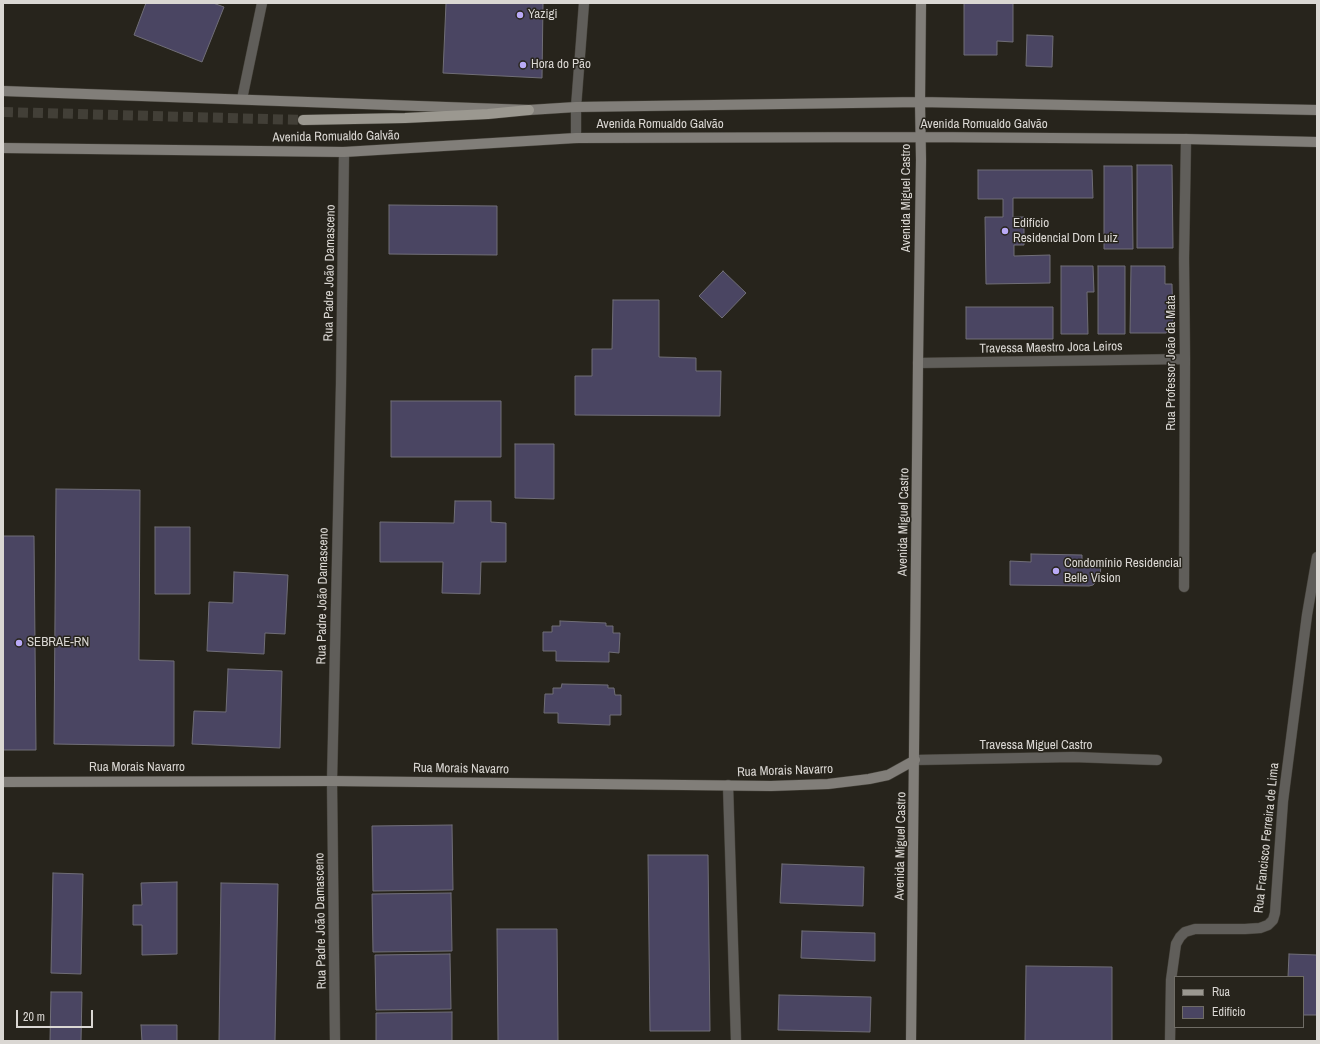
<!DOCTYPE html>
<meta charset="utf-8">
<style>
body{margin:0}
#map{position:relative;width:1320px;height:1044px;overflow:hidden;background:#27241c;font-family:"Archivo Narrow",sans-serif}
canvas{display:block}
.frame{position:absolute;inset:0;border:4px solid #dad7d3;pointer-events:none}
.legend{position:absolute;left:1174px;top:976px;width:130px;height:52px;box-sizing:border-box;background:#27241c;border:1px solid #6f6c65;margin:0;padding:5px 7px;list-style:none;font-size:12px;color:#dad7d3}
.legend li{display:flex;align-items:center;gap:8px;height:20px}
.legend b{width:20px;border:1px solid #6f6c65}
.scale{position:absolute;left:16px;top:1010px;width:77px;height:18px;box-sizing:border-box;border:2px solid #dad7d3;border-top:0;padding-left:5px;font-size:12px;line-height:14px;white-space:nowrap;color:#dad7d3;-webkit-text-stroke:3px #27241c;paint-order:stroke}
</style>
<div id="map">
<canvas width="1320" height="1044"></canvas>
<div class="frame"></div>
<ul class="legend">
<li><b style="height:5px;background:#9b9890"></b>Rua</li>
<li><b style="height:11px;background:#4a4562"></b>Edifício</li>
</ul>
<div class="scale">20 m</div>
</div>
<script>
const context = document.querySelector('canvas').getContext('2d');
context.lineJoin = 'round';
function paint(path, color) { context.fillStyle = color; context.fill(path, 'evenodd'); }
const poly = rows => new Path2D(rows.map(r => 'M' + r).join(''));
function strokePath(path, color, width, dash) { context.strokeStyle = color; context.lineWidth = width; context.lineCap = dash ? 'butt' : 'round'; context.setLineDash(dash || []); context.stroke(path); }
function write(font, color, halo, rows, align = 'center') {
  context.font = font + ' "Archivo Narrow",sans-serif'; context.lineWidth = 3; context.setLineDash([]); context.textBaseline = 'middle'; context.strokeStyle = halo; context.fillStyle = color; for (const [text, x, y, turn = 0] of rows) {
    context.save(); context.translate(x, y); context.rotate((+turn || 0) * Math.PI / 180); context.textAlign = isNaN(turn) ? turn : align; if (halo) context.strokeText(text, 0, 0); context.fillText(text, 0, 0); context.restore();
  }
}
const building = poly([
 [146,3,213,3,224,7,202,62,134,35,146,3],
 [446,3,543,3,542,78,443,73,446,3],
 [964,3,1013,3,1013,42,997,41,997,55,964,55,964,3],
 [1027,35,1053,36,1052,67,1026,66,1027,35],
 [1137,165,1172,165,1173,248,1137,248,1137,165],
 [1104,166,1132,166,1133,249,1104,249,1104,166],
 [978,170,1092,170,1093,198,1013,198,1013,217,1024,217,1024,245,1014,245,1014,256,1050,255,1050,283,986,284,985,217,1003,217,1003,199,978,199,978,170],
 [389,205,497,206,497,255,389,254,389,205],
 [1061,266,1093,266,1094,292,1087,292,1088,334,1061,334,1061,266],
 [1098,266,1125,266,1125,334,1098,334,1098,266],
 [1131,266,1165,266,1165,284,1172,284,1173,327,1166,333,1130,333,1131,266],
 [723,271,746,293,722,318,699,296,723,271],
 [613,300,659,300,659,357,696,358,696,371,721,371,720,416,575,415,575,376,592,376,592,349,612,349,613,300],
 [966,307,1053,307,1053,339,966,339,966,307],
 [391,401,501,401,501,457,391,457,391,401],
 [515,444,554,444,554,499,515,498,515,444],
 [56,489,140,490,139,660,174,661,174,746,54,744,56,489],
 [455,501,491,501,491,522,506,523,506,562,481,562,480,594,442,593,443,562,380,562,380,522,454,523,455,501],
 [155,527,190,527,190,594,155,594,155,527],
 [3,536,34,536,36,750,3,750,3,536],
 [1031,554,1082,555,1082,562,1101,563,1100,578,1093,585,1089,586,1010,585,1010,561,1031,562,1031,554],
 [234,572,288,575,285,634,265,633,264,654,207,651,209,602,233,603,234,572],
 [560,621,606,623,606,626,613,626,613,633,620,633,619,653,609,652,609,662,556,661,556,651,543,651,543,632,552,632,552,626,560,626,560,621],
 [228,669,282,671,280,748,192,744,194,711,226,712,228,669],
 [562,684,608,685,608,688,614,688,615,695,621,695,621,715,610,715,610,725,558,723,558,713,544,713,545,694,553,694,553,688,561,688,562,684],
 [452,825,453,890,373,891,372,826,452,825],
 [648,855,708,855,710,1031,650,1031,648,855],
 [782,864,864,867,863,906,780,903,782,864],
 [53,873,83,874,81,974,51,973,53,873],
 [177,882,177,954,142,955,142,925,133,925,133,905,142,905,141,883,177,882],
 [221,883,278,884,275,1041,219,1041,221,883],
 [451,893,452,951,373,952,372,894,451,893],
 [497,929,557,929,558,1041,498,1041,497,929],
 [802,931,875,933,875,961,801,958,802,931],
 [450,954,451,1009,376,1010,375,955,450,954],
 [1289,954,1317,955,1317,1015,1303,1015,1303,977,1288,977,1289,954],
 [1026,966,1112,967,1112,1041,1025,1041,1026,966],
 [51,992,82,992,81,1041,50,1041,51,992],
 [779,995,871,997,870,1032,778,1030,779,995],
 [452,1012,452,1041,376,1041,376,1013,452,1012],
 [141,1025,177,1025,177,1041,142,1041,141,1025]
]);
paint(building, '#4a4562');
strokePath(building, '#706e77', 1);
strokePath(poly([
 [3,112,303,120]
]), '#423f37', 10, [10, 5]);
const lane = poly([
 [728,785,736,1041]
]);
const street = poly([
 [242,99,262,3],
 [576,138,576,107,584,3],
 [918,363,1185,359],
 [1184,587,1185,359,1184,258,1186,139],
 [915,760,1073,757,1157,760],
 [335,1041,332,781,341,384,344,152],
 [1170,1041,1171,980,1176,944,1180,937,1185,932,1195,929,1245,929,1260,928,1268,925,1273,920,1275,913,1283,801,1307,615,1317,557]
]);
const secondary = poly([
 [3,91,529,110,576,107,920,102,1317,110],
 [3,148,344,152,576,138,920,137,1186,139,1317,142],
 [3,782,332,781,771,786,828,784,869,779,888,775,915,760],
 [911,1041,918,363,921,160,920,102,921,3]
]);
const primary = poly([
 [303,120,405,118,488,114,529,110]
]);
strokePath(lane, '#444139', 11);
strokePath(street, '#444139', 11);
strokePath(secondary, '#444139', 11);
strokePath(primary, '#444139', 11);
strokePath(lane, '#605e5a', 10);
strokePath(street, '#605e5a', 10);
strokePath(secondary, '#817e79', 10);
strokePath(primary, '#9b9890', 10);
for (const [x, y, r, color] of [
 [520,15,4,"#baaaf6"],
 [523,65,4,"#baaaf6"],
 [1005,231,4,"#baaaf6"],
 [1056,571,4,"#baaaf6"],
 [19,643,4,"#baaaf6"]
]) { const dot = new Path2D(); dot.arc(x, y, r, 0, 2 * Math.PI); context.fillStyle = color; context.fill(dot); strokePath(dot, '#27241c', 1.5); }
write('13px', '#dad7d3', '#27241c', [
 ["Yazigi",528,15],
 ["Hora do Pão",531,65],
 ["Edifício",1013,224],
 ["Residencial Dom Luiz",1013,239],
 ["Condomínio Residencial",1064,564],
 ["Belle Vision",1064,579],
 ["SEBRAE-RN",27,643]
], 'left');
write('13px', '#dad7d3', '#27241c', [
 ["Avenida Romualdo Galvão",660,125],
 ["Avenida Romualdo Galvão",984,125],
 ["Avenida Romualdo Galvão",336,137,-1],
 ["Avenida Miguel Castro",907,198,-90],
 ["Rua Padre João Damasceno",330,273,-89],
 ["Travessa Maestro Joca Leiros",1051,348,-1],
 ["Rua Professor João da Mata",1172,363,-90],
 ["Avenida Miguel Castro",904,522,-89],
 ["Rua Padre João Damasceno",323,596,-89],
 ["Travessa Miguel Castro",1036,746],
 ["Rua Morais Navarro",137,768],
 ["Rua Morais Navarro",461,769,1],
 ["Rua Morais Navarro",785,771,-2],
 ["Rua Francisco Ferreira de Lima",1267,838,-84],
 ["Avenida Miguel Castro",901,846,-89],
 ["Rua Padre João Damasceno",321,921,-91]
]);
</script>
